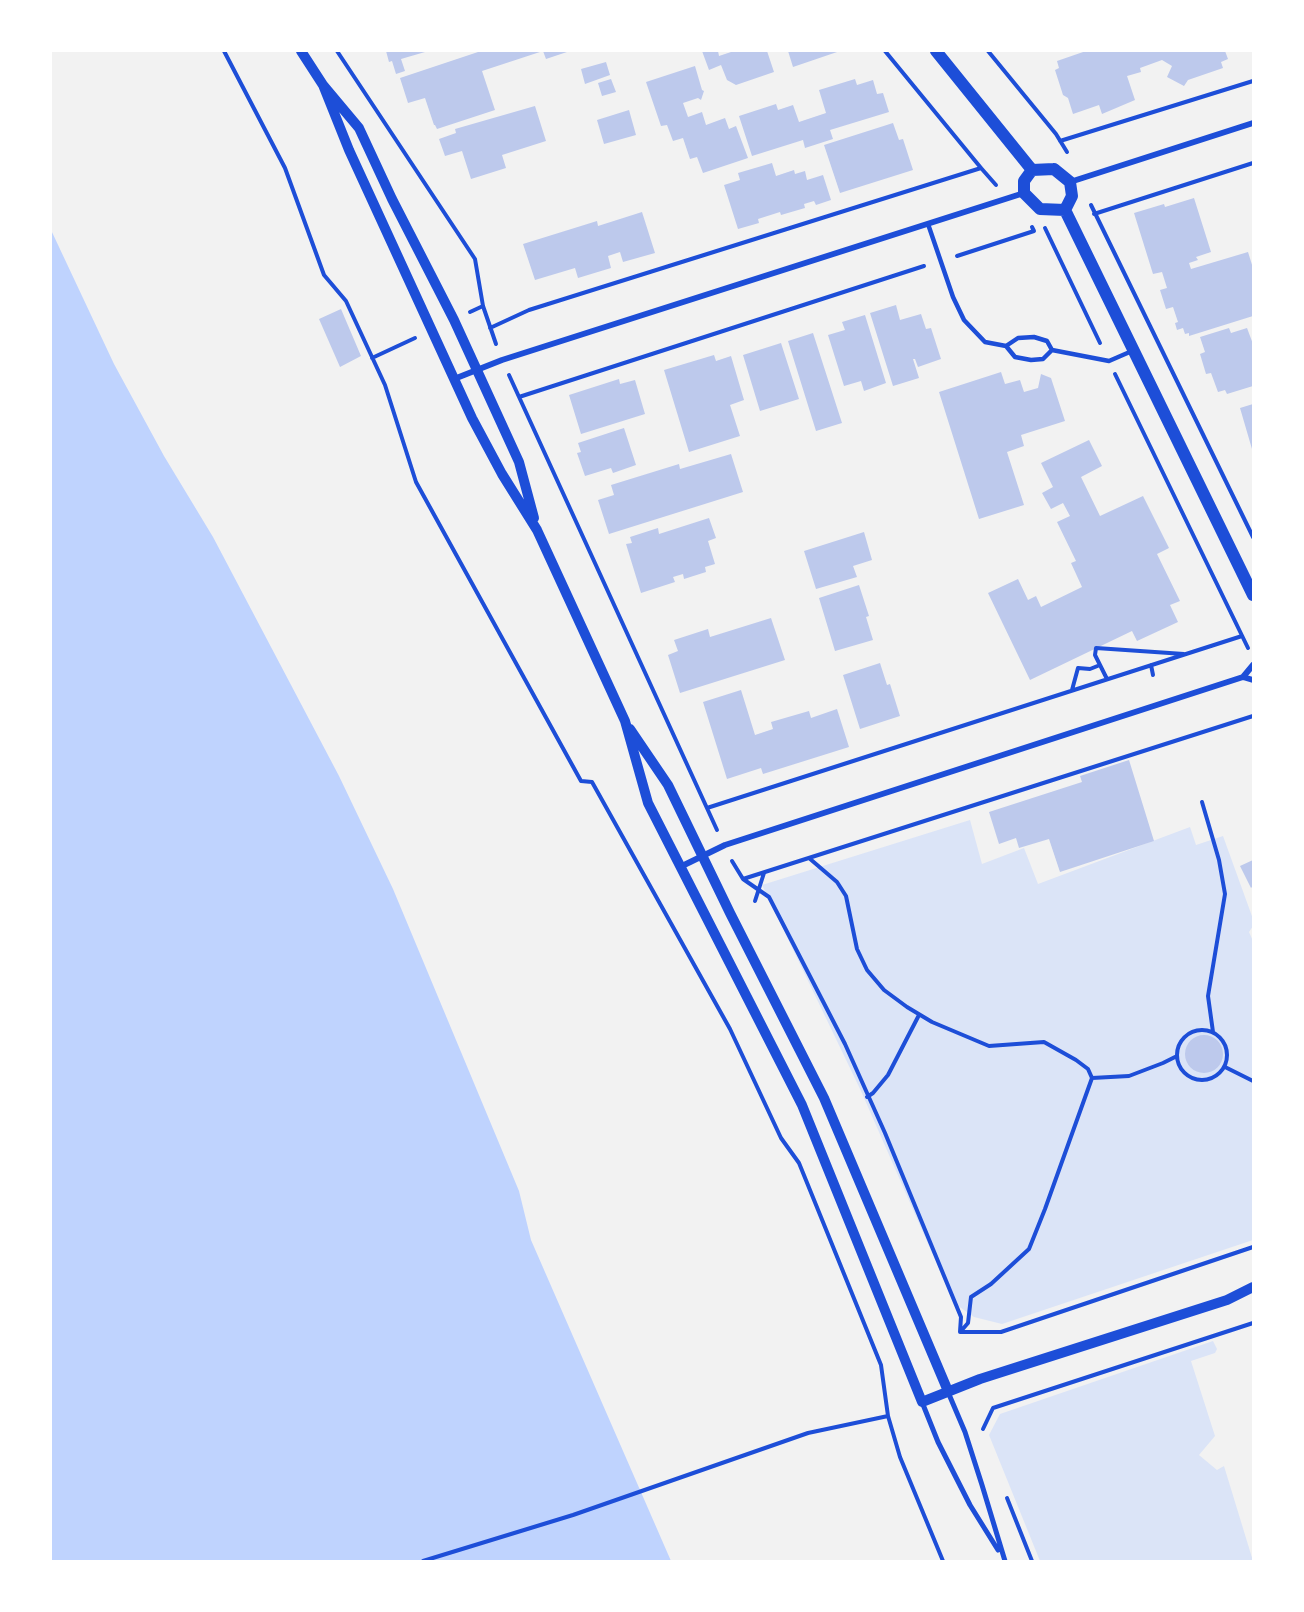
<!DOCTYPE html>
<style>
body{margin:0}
#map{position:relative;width:1304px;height:1612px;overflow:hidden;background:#f2f2f2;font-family:Manrope,sans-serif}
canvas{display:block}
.frame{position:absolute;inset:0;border:52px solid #fff;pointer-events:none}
</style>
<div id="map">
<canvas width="1304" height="1612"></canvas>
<div class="frame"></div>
</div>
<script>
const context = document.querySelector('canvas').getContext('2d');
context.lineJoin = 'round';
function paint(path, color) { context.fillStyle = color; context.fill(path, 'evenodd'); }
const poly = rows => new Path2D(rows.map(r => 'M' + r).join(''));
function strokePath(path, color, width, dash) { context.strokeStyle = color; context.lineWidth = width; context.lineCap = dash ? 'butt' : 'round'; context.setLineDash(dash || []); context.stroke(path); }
paint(poly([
 [970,820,982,864,1024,848,1038,884,1190,827,1196,845,1223,836,1253,919,1253,926,1249,932,1253,941,1253,1240,1002,1324,974,1317,954,1303,861,1091,762,885],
 [1213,1341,1217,1349,1215,1353,1191,1361,1215,1436,1199,1455,1217,1470,1224,1466,1253,1561,1040,1561,989,1435,1000,1414]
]), '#dbe4f7');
paint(poly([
 [51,230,114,364,164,456,213,537,339,776,393,889,519,1191,531,1240,671,1561,51,1561]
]), '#bfd3fe');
paint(poly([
 [386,51,425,51,425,52,401,59,405,71,396,74,392,61,389,62],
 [543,51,570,51,546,59],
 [543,51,482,71,495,110,437,129,435,125,434,125,425,98,408,103,400,78,481,51],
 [702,51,718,51,719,56,734,51,767,51,774,72,736,85,727,80,721,65,709,70],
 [788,51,840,51,793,67],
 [1086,51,1225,51,1228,59,1221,62,1223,68,1188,80,1184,86,1167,77,1172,66,1162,60,1140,68,1141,72,1127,76,1135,100,1102,114,1099,105,1073,114,1068,98,1063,95,1055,70,1059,68,1057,61],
 [606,62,610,75,585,84,581,69],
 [695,66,702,90,704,91,701,100,698,98,683,103,688,117,702,112,706,125,725,118,729,129,736,126,748,158,703,173,697,157,690,159,683,138,673,141,667,125,661,126,646,82],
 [611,79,616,92,602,96,598,83],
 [855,79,857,85,873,80,877,94,883,93,889,112,830,130,833,139,805,148,803,140,752,156,739,116,776,104,778,110,793,105,799,122,826,113,819,90],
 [535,106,546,141,502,155,506,168,471,179,462,151,445,156,439,139,456,133,455,129],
 [629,110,636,135,604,144,597,120],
 [893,123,899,140,903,139,913,170,840,193,824,145],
 [772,163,776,176,794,170,795,174,805,171,807,180,823,175,831,200,816,205,814,201,804,204,805,208,781,215,780,212,758,219,759,223,738,229,724,185,740,180,738,173],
 [1194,198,1211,252,1196,257,1198,260,1189,263,1191,269,1248,252,1253,268,1253,316,1189,336,1189,333,1185,334,1183,328,1177,330,1175,323,1178,322,1173,307,1166,309,1160,290,1167,288,1162,272,1153,274,1134,213,1164,204,1165,207],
 [642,212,655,253,623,262,620,252,608,256,611,268,578,278,575,268,535,280,523,244,597,221,598,226],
 [896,305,900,320,921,314,926,329,931,328,941,359,918,367,915,359,913,359,919,378,893,386,870,313],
 [341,309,361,356,340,367,319,319],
 [865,315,886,383,864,391,861,381,844,386,828,335,845,330,842,322],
 [1229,328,1231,333,1247,328,1253,344,1253,386,1227,394,1225,390,1218,392,1211,373,1206,374,1200,354,1205,352,1200,337],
 [813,333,842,423,816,431,788,341],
 [781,343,799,399,760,411,743,355],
 [714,355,716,361,731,356,744,400,730,405,740,436,689,452,664,370],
 [1001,372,1005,384,1020,380,1024,392,1038,388,1041,374,1051,378,1065,421,1021,435,1024,446,1007,452,1024,505,979,519,939,392],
 [619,379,620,384,635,380,645,414,581,434,569,395],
 [1253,404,1253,449,1252,449,1240,408],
 [624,428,636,465,613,473,611,468,585,476,577,453,581,452,578,443],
 [1089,440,1102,466,1081,477,1100,516,1143,496,1169,548,1157,554,1180,601,1170,605,1178,622,1137,641,1132,631,1030,680,988,593,1018,579,1028,600,1036,596,1041,607,1082,587,1071,563,1076,561,1057,522,1070,516,1063,503,1051,509,1042,493,1053,487,1041,463],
 [731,454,743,492,609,534,598,500,614,495,611,485,679,464,680,469],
 [709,518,716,538,708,541,715,564,705,567,706,572,684,579,683,574,673,577,675,582,641,593,626,544,632,543,630,537,658,528,659,534],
 [864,532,872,560,853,566,857,577,816,589,804,551],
 [859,585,869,616,866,617,873,640,835,651,819,598],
 [771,618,785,660,680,693,668,655,678,651,674,640,708,629,710,637],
 [880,663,887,685,890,684,900,716,860,729,843,675],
 [741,690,755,735,773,729,771,722,809,711,811,718,837,709,849,747,763,774,761,768,727,779,703,702],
 [1129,760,1154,841,1060,872,1049,839,1019,848,1016,838,999,844,989,812,1082,782,1080,776],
 [1253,860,1253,886,1251,888,1240,866],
 '1185 1054a19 19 0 1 1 38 0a19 19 0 1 1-38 0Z'
]), '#bdc9ec');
strokePath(poly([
 [224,51,285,168,324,275,346,301,385,385,416,482,581,781,592,782,730,1029,781,1138,799,1163,881,1365,888,1416,900,1457,943,1561],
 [337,51,475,259,483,306,496,344],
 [988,51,1056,134,1067,152],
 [1060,141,1253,81],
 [981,168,996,185],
 [1091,205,1253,537],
 [1094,214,1253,163],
 [1045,228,1100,343],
 [957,256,1034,231,1032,227],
 [470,312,483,306],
 [490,328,529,310,981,168,885,51],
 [372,358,415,338],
 [1115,374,1248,648],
 [509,375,717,830],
 [519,397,924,266],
 [1151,665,1153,675],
 [1107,679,1095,655,1096,648,1184,654],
 [1072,690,1078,668,1090,669,1100,665],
 [1202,802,1219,860,1225,894,1208,996,1213,1032],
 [707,808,1242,636],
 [809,858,837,882,846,896,857,949,867,970,884,990,907,1007,932,1022,989,1046,1044,1042,1076,1060,1088,1069,1092,1078,1045,1209,1029,1249,991,1284,971,1297,968,1323,961,1331],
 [732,861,743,879,769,897,845,1044,885,1133,961,1317,960,1332],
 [743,879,1253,716],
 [755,901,764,873],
 '1177 1055a25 25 0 1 1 50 0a25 25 0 1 1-50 0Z',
 [1225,1067,1253,1081],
 [1092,1078,1129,1076,1163,1063,1177,1056],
 [867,1097,873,1093,888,1075,919,1015],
 [960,1332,1001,1332,1253,1247],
 [983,1429,993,1408,1253,1323],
 [1007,1498,1032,1561],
 [423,1561,573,1515,808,1433,888,1416]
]), '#1d4ed8', 4);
strokePath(poly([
 [928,224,953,297,964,320,985,342,1006,346,1015,357,1031,360,1043,359,1052,350],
 [1006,346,1018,338,1034,337,1047,341,1052,350,1109,361,1132,351]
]), '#1d4ed8', 4.5);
strokePath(poly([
 [948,1392,965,1432,982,1485,1005,1561],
 [922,1402,938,1442,970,1505,998,1550]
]), '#1d4ed8', 5);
strokePath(poly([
 [1070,182,1253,123],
 [454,379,502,360,1024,193],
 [1243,677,1253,665],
 [1243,677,1253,680],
 [680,867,725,845,1243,677]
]), '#1d4ed8', 6);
strokePath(poly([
 [301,51,323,85,359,128,392,199,454,320,519,462,534,518],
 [323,85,349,150,472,418,502,474,537,530,625,721,648,803,802,1105,922,1402,980,1379,1227,1300,1253,1287],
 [630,729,668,785,730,913,824,1098,948,1391]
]), '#1d4ed8', 10);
strokePath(poly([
 [936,51,1032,170],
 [1054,169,1070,182,1072,196,1065,210,1040,209,1024,193,1024,181,1032,170,1054,169],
 [1065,210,1253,595]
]), '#1d4ed8', 12);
</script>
